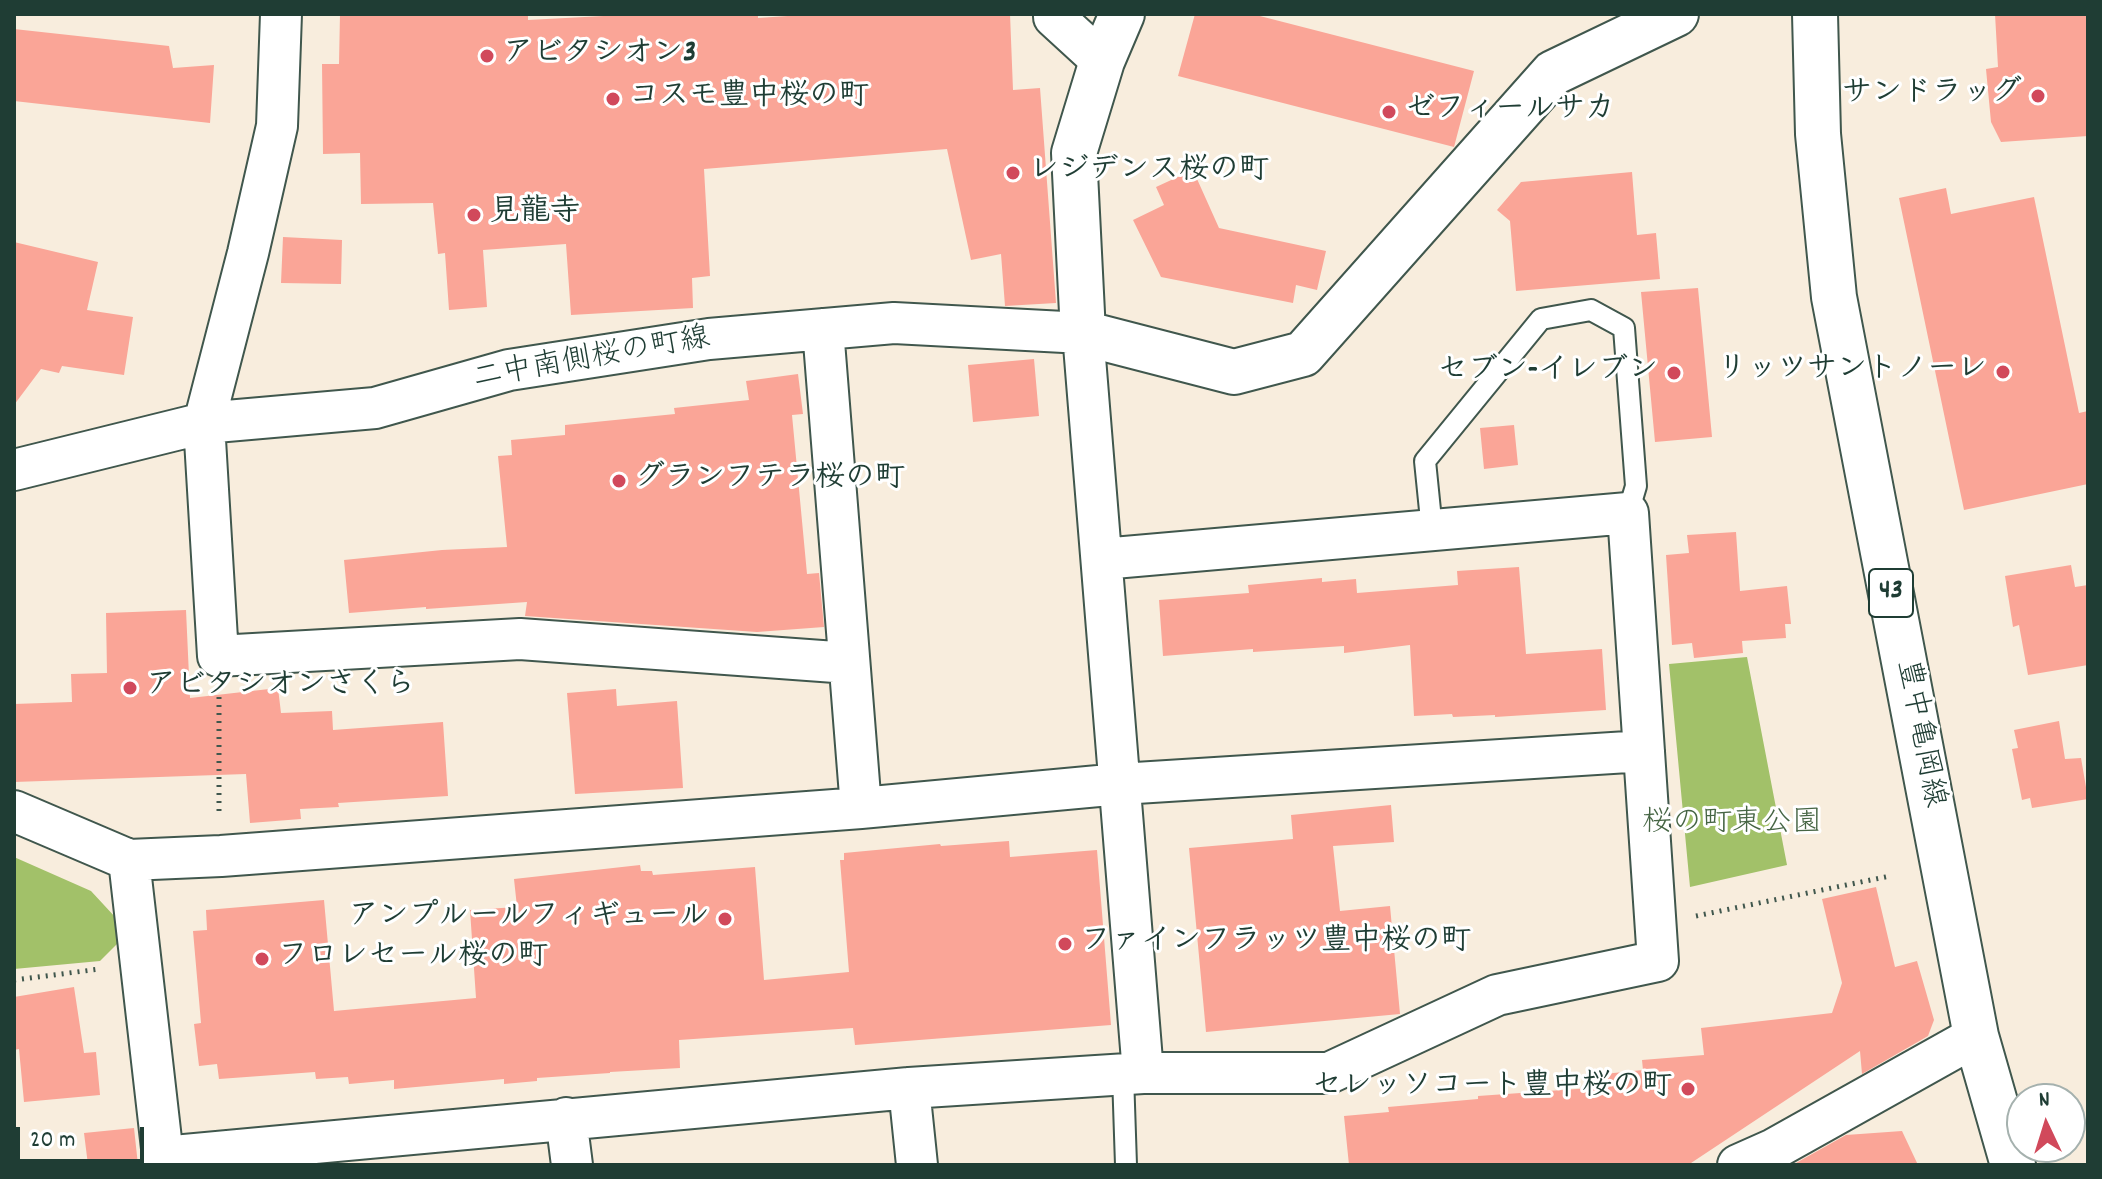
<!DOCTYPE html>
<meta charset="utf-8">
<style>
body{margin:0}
#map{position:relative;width:2102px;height:1179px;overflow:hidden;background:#f8eddd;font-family:Dekko,sans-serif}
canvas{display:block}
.frame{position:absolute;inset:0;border:16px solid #1f3d34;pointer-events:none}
.north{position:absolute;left:2006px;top:1083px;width:80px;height:80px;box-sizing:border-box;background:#fff;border:2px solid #a5b1ae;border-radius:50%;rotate:356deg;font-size:22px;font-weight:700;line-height:32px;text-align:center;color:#1f3d34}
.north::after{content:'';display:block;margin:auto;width:28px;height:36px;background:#d1495b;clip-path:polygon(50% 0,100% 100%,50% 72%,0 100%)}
.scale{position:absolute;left:16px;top:1127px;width:128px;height:36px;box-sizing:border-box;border:4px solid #1f3d34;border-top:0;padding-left:10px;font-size:24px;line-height:28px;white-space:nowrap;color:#1f3d34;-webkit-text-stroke:6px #fff;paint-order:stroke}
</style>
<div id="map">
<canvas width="2102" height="1179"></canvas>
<div class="frame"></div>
<div class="north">N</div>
<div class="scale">20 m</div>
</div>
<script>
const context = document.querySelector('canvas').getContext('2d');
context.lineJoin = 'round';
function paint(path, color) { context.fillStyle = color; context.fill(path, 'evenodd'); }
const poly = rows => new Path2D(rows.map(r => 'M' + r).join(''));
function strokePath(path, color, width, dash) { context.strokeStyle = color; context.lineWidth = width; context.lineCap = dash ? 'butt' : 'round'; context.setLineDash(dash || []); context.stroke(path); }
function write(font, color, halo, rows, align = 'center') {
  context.font = font + ' Dekko,"Klee One",sans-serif'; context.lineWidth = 6; context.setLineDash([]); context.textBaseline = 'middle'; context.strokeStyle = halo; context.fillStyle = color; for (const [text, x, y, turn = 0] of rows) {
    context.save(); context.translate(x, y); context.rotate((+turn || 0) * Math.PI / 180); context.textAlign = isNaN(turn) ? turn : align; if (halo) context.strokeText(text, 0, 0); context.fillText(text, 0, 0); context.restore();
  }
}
paint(poly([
 [1747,657,1787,865,1690,887,1669,664],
 [14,857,91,891,116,918,120,941,100,961,14,969]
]), '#a2c169');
paint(poly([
 [340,14,528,14,528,20,641,14,758,14,758,18,817,14,1010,14,1013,90,1040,88,1056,303,1005,306,1001,254,971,260,947,149,704,169,710,276,692,278,693,308,571,315,566,244,483,250,487,307,449,310,445,253,438,254,433,203,361,204,360,153,323,154,322,64,339,64],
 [1195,14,1252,14,1474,71,1454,147,1178,76],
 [1995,14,2088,14,2088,136,2001,142,1991,122,1986,69,1998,67],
 [14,29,169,46,173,68,214,65,210,123,14,101],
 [1193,170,1219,228,1326,251,1317,290,1296,285,1293,303,1161,277,1133,220,1164,205,1156,187],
 [1632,172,1637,235,1656,233,1660,279,1516,291,1510,221,1497,210,1521,182],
 [1946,188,1951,214,2034,197,2079,413,2088,411,2088,484,1964,510,1899,198],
 [283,237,342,240,341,284,281,283],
 [14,242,98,262,87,310,133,317,124,375,62,366,59,373,41,369,14,405],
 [1698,288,1712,437,1655,442,1641,292],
 [1034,359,1039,416,973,422,968,365],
 [798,374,803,414,792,415,807,574,819,573,824,627,757,632,525,616,527,602,426,609,426,607,349,613,344,560,442,550,507,547,498,456,512,455,511,440,565,435,565,425,675,414,674,408,749,400,746,381],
 [1514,425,1518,465,1484,469,1480,428],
 [1736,532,1740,591,1787,586,1791,624,1785,624,1786,638,1742,641,1743,653,1694,658,1692,643,1672,645,1666,555,1689,553,1687,535],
 [2071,565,2075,587,2088,585,2088,665,2028,675,2019,625,2013,627,2005,576],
 [1519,567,1526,654,1602,649,1606,710,1495,717,1495,715,1453,717,1452,714,1414,716,1410,645,1344,653,1344,646,1253,652,1253,649,1163,656,1159,600,1249,593,1248,585,1322,578,1322,582,1356,579,1357,593,1458,585,1457,571],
 [186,610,190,698,278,688,281,713,332,711,333,730,443,722,448,796,338,803,339,807,300,809,301,819,250,823,246,774,14,782,14,704,72,702,71,674,107,673,106,613],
 [616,689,617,706,677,701,683,788,575,794,567,693],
 [2059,721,2065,759,2081,758,2088,799,2032,808,2030,798,2022,800,2012,749,2018,748,2014,730],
 [1391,805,1394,842,1333,846,1340,911,1390,906,1400,1014,1206,1032,1189,848,1293,839,1291,815],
 [1009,841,1010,857,1097,850,1111,1025,855,1045,853,1028,679,1040,680,1068,610,1072,610,1073,537,1078,537,1081,504,1084,504,1079,394,1089,394,1080,349,1084,348,1077,316,1079,315,1072,219,1079,217,1064,199,1066,194,1024,201,1023,193,931,207,930,206,910,324,900,334,1011,476,998,470,910,517,907,514,879,640,865,641,871,652,871,653,875,755,867,764,980,849,972,840,860,844,860,844,853,940,844,941,846],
 [1876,887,1895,967,1917,961,1934,1020,1928,1036,1862,1074,1860,1051,1691,1163,1666,1165,1349,1165,1344,1116,1389,1112,1388,1107,1478,1099,1478,1096,1605,1087,1604,1074,1643,1070,1642,1060,1704,1055,1701,1028,1832,1013,1842,983,1822,899],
 [74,987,84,1053,96,1052,100,1095,24,1102,19,1049,14,1050,14,997],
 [134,1128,138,1165,88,1165,84,1133],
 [1902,1131,1918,1165,1796,1165,1796,1163,1846,1135]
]), '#faa597');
const lane = poly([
 [1432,530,1425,461,1541,319,1591,310,1624,328,1636,486,1628,513],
 [1123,1075,1126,1165]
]);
const street = poly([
 [281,14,277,126,248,253,204,423,218,656,520,639,849,663],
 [1054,14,1054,17,1102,61],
 [823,329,861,808],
 [14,470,204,423,375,408,509,370,709,339,894,323,1083,333,1143,1073],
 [14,811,129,860,221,856,861,808,1120,784,1644,751],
 [129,860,163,1157,166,1165],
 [909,1088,917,1165],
 [566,1118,572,1165],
 [163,1157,909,1088,1143,1073,1329,1073,1497,995,1658,961,1628,513,1102,559],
 [1738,1165,1774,1149,1976,1036]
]);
const secondary = poly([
 [1122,14,1102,61,1074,153,1083,333,1234,372,1303,354,1553,73,1676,14]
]);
const primary = poly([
 [1815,14,1818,134,1834,297,1976,1036,2013,1165]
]);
strokePath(lane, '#40574d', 24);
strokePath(street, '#40574d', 44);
strokePath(secondary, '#40574d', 48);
strokePath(primary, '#40574d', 48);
strokePath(poly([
 [219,697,219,815],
 [1696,916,1890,876],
 [14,980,100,969]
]), '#40574d', 5, [2, 6]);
strokePath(lane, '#fff', 20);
strokePath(street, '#fff', 40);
strokePath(secondary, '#fff', 44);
strokePath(primary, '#fff', 44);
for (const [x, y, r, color] of [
 [487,56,8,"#d1495b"],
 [2038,96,8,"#d1495b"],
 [613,99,8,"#d1495b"],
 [1389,112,8,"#d1495b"],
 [1013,173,8,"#d1495b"],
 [474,215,8,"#d1495b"],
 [2003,372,8,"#d1495b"],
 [1674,373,8,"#d1495b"],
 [619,481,8,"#d1495b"],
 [130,688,8,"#d1495b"],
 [725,919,8,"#d1495b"],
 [1065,944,8,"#d1495b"],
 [262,959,8,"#d1495b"],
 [1688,1089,8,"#d1495b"]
]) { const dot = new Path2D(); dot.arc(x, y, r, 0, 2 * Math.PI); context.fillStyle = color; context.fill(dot); strokePath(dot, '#fff', 3); }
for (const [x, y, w] of [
 [1891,593,44]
]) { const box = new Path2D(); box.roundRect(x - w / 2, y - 24, w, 48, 6); context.fillStyle = '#fff'; context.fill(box); strokePath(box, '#1f3d34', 2); }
write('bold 28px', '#1f3d34', null, [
 ["43",1891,593]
]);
write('bold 30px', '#1f3d34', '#fff', [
 ["アビタシオン3",503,56],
 ["サンドラッグ",2022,96,"right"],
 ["コスモ豊中桜の町",629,99],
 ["ゼフィールサカ",1405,112],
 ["レジデンス桜の町",1029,173],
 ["見龍寺",490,215],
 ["リッツサントノーレ",1987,372,"right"],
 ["セブン-イレブン",1658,373,"right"],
 ["グランフテラ桜の町",635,481],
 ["アビタシオンさくら",146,688],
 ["アンプルールフィギュール",709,919,"right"],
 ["ファインフラッツ豊中桜の町",1081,944],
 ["フロレセール桜の町",278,959],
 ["セレッソコート豊中桜の町",1672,1089,"right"]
], 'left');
write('30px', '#1f3d34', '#fff', [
 ["二中南側桜の町線",592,361,-10],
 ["豊中亀岡線",1918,734,79]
]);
write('30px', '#466544', '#fff', [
 ["桜の町東公園",1732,826]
]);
</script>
